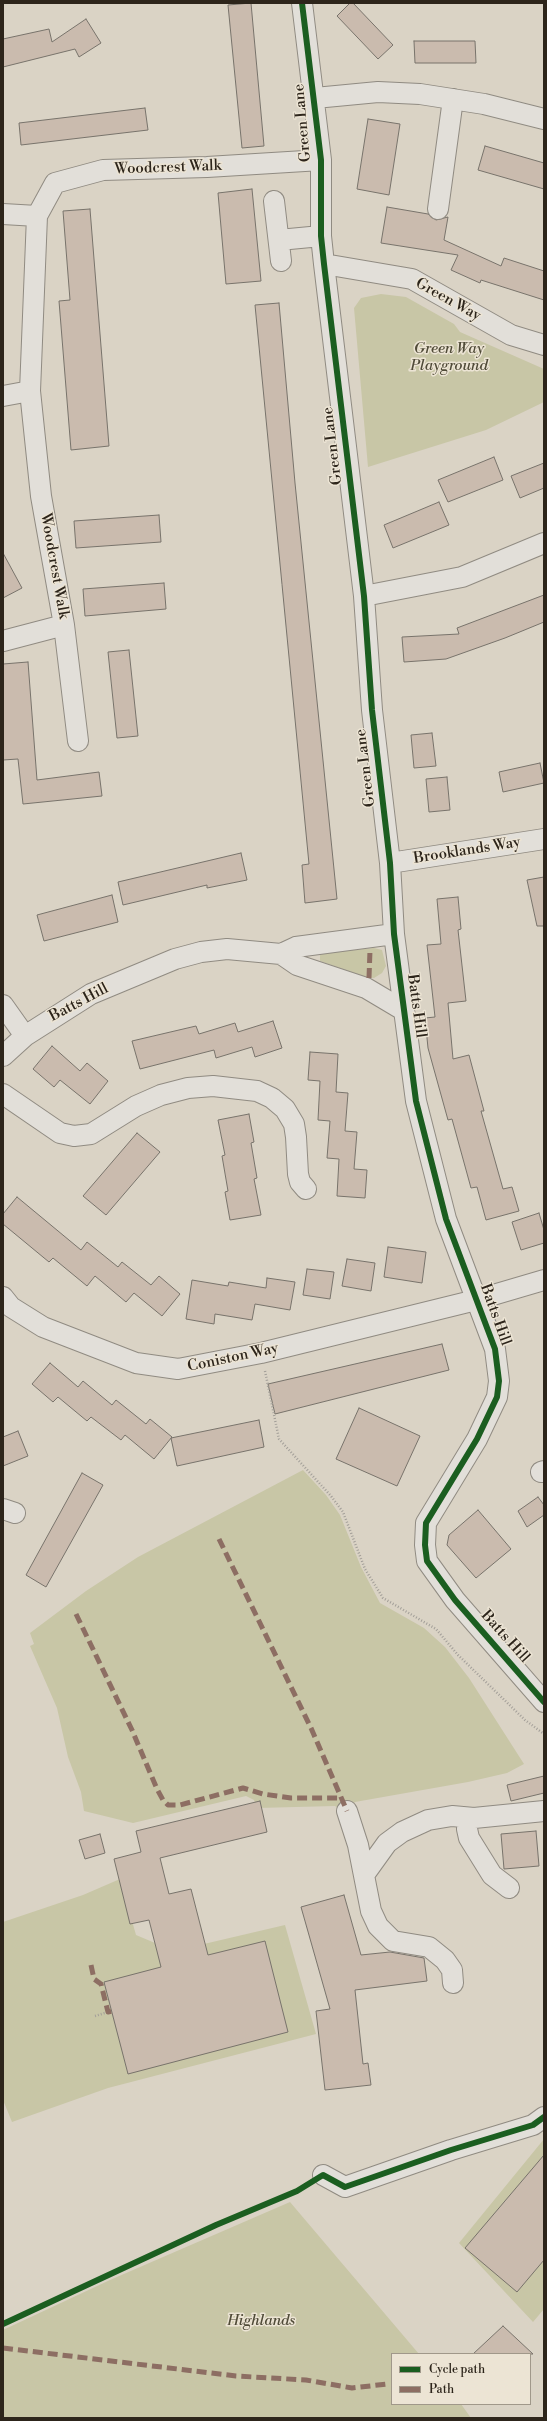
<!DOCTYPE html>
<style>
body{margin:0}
#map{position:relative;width:547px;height:2421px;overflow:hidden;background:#dad3c5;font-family:"Libre Bodoni",serif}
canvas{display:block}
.frame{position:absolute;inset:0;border:4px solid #2d251b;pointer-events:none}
.legend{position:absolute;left:391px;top:2353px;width:140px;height:52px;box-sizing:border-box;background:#ece4d4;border:1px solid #a0988a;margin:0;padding:5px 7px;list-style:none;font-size:12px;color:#2d251b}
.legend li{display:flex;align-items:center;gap:8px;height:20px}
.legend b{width:20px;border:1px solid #a0988a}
</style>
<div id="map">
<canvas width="547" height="2421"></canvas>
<div class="frame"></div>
<ul class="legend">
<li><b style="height:5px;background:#1b5e20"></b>Cycle path</li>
<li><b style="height:5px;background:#8d6e63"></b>Path</li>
</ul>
</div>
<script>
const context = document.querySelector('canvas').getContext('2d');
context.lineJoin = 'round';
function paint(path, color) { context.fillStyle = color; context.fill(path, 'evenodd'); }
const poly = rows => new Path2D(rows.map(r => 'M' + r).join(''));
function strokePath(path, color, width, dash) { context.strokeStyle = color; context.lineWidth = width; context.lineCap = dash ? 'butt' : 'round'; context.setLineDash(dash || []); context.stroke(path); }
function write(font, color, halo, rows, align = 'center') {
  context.font = font + ' "Libre Bodoni",serif'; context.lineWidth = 3; context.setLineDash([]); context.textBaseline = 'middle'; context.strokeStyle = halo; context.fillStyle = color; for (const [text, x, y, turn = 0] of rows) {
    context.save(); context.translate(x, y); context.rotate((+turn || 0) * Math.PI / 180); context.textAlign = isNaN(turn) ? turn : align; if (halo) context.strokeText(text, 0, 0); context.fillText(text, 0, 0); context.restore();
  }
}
paint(poly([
 [381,294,406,297,454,324,460,332,544,369,544,402,486,430,368,467,354,308,361,298],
 [374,948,382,950,386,966,382,973,374,978,365,977,320,961,320,953],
 [303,1470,326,1495,340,1515,361,1567,380,1603,424,1628,445,1647,469,1678,524,1764,507,1773,468,1782,355,1802,350,1809,343,1812,335,1806,257,1808,254,1800,246,1796,133,1823,84,1811,81,1792,68,1757,57,1708,30,1646,34,1644,30,1633,86,1591,138,1557],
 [120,1879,136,1935,174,1951,285,1925,316,2034,108,2088,12,2122,3,2100,3,1922,83,1895],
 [544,2139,544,2309,533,2322,459,2243],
 [290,2202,419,2354,392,2354,392,2404,461,2404,471,2418,3,2418,3,2330,110,2280]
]), '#c8c6a6');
const building = poly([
 [251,3,264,146,242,148,228,5,251,3],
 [350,3,353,3,393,45,378,59,337,16,350,3],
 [86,19,101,43,79,57,75,49,3,67,3,39,49,29,52,42,86,19],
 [414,41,475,41,476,63,415,63,414,41],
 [145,108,148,130,21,145,19,123,145,108],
 [368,119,400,124,389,195,357,189,368,119],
 [485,146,544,163,544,189,478,170,485,146],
 [252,189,261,281,226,284,218,193,252,189],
 [387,207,428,214,436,220,448,217,444,240,501,266,504,258,544,271,544,300,481,280,480,283,451,270,458,255,381,243,387,207],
 [90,209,109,446,71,450,59,301,70,300,63,211,90,209],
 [279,303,295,483,337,899,305,903,302,865,309,864,255,305,279,303],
 [494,457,503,480,448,502,438,480,494,457],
 [544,463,544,488,520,498,511,476,544,463],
 [439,502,449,525,393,548,384,525,439,502],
 [159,515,161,542,76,548,74,521,159,515],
 [3,553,22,588,3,598,3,553],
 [164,583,166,609,85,616,83,589,164,583],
 [544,595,544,622,505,638,446,659,404,662,402,637,459,634,457,628,544,595],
 [129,650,138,736,117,738,108,652,129,650],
 [28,662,37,780,99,772,102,796,23,804,18,759,3,760,3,664,28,662],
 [432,733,436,766,414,768,411,735,432,733],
 [540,763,544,783,503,792,499,772,540,763],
 [447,777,450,810,429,812,426,779,447,777],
 [241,853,247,880,207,888,207,885,123,905,118,882,241,853],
 [544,877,544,926,537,926,527,880,544,877],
 [112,895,118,922,44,941,37,915,112,895],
 [458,897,461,929,458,930,466,1001,448,1003,453,1059,469,1055,484,1111,481,1111,503,1189,512,1187,519,1211,486,1220,477,1187,471,1188,452,1119,448,1120,428,1048,425,1018,435,1017,427,945,441,944,437,899,458,897],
 [273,1021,282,1048,255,1057,252,1047,216,1058,214,1050,140,1069,132,1041,196,1026,199,1034,235,1023,238,1032,273,1021],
 [52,1046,80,1071,87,1063,108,1081,90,1104,60,1080,54,1087,33,1069,52,1046],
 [310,1052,338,1054,336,1092,348,1093,345,1131,357,1132,354,1169,367,1170,365,1198,337,1196,339,1159,327,1158,330,1121,318,1120,320,1081,308,1080,310,1052],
 [249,1114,254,1142,251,1143,257,1178,254,1179,261,1215,230,1220,225,1192,228,1191,222,1156,225,1155,218,1120,249,1114],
 [137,1133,160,1152,106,1215,83,1196,137,1133],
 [17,1197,81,1250,87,1242,118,1267,122,1262,151,1285,159,1276,180,1294,162,1316,134,1293,126,1302,95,1276,87,1286,53,1258,49,1262,3,1224,3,1214,17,1197],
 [539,1213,544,1230,544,1243,521,1250,512,1222,539,1213],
 [388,1247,426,1252,422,1283,384,1277,388,1247],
 [347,1259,375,1263,371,1291,342,1286,347,1259],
 [307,1269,334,1272,330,1299,303,1295,307,1269],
 [267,1278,295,1282,290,1310,255,1304,252,1320,215,1314,214,1324,186,1319,192,1280,228,1286,229,1282,266,1288,267,1278],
 [442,1344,449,1370,275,1414,268,1384,442,1344],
 [50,1363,78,1387,83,1381,112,1405,116,1400,146,1424,150,1419,172,1437,154,1459,125,1435,121,1440,91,1417,87,1421,58,1397,53,1402,32,1384,50,1363],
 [359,1408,420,1436,397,1486,336,1459,359,1408],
 [259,1420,264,1447,177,1466,171,1438,259,1420],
 [18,1431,28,1456,3,1466,3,1437,18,1431],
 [82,1473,103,1485,46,1587,26,1575,82,1473],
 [538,1497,544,1505,544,1515,527,1527,518,1511,538,1497],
 [478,1510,511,1549,476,1578,447,1545,449,1535,478,1510],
 [544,1776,544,1793,511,1801,507,1785,544,1776],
 [260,1801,267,1832,160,1858,169,1894,191,1889,208,1955,265,1941,288,2032,128,2074,104,1982,161,1967,149,1920,130,1924,114,1859,141,1852,136,1831,260,1801],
 [536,1831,539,1866,504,1869,501,1834,536,1831],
 [100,1834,105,1853,85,1859,79,1840,100,1834],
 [344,1895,361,1955,390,1952,424,1958,427,1981,355,1990,363,2064,368,2063,371,2085,325,2090,316,2011,330,2009,301,1907,344,1895],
 [544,2155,544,2260,517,2292,465,2248,544,2155],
 [503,2326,533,2354,473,2354,503,2326]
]);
paint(building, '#cabbae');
strokePath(building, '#78736b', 1);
const minor = poly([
 [302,3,321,160,321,236,324,264,364,596,372,710,390,863,394,934,416,1101,446,1219,495,1349,499,1381,497,1397,477,1439,426,1523,425,1545,427,1561,455,1600,544,1702],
 [315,98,378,92,420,94,484,104,544,119],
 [274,201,281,261],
 [438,209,453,99],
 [3,214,37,216],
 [279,240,321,236],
 [324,264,412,279,511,335,544,345],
 [3,396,30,391],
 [364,596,462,577,544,543],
 [3,641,64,625],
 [78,741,64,625,41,496,30,391,37,216,55,183,103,170,207,167,321,160],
 [390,863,544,839],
 [281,954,296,947,394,934],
 [3,1005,25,1036],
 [3,1056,25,1036,91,994,175,959,201,952,227,949,281,954,297,965,366,988,403,1010],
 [3,1094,60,1133,74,1136,91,1134,136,1106,161,1095,188,1088,213,1086,257,1091,272,1098,285,1109,294,1124,296,1137,298,1174,300,1182,306,1189],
 [3,1297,11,1307,43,1327,136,1363,178,1369,261,1353,476,1300,544,1280],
 [541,1472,544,1471],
 [3,1509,15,1513],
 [347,1811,358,1845,371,1911,378,1926,393,1941,429,1947,445,1960,452,1970,453,1983],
 [474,1818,468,1821,467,1829,469,1838,492,1875,509,1888],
 [364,1875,387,1843,402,1832,428,1820,452,1816,474,1818,544,1811],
 [323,2175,345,2187,451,2150,533,2125,544,2117]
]);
strokePath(minor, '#908b82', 22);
strokePath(poly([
 [265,1371,279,1439,331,1496,343,1512,365,1569,383,1598,436,1629,458,1655,525,1720,544,1734],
 [95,2016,108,2012]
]), '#a39f99', 2.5, [1, 2]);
strokePath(minor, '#e2dfd9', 20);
strokePath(poly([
 [369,978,370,950],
 [219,1539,311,1728,347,1811],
 [76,1614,132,1730,157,1789,163,1800,168,1805,180,1805,243,1788,263,1794,291,1798,342,1798],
 [91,1965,94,1979,101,1984,108,2012,112,2011],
 [3,2348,236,2376,306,2380,352,2388,387,2384]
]), '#8d6e63', 5, [10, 5]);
strokePath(poly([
 [302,3,321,160,321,236,324,264,364,596,372,710,390,863,394,934,416,1101,446,1219,495,1349,499,1381,497,1397,477,1439,426,1523,425,1545,427,1561,455,1600,544,1702],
 [3,2324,216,2225,297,2191,323,2175,345,2187,451,2150,533,2125,544,2117]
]), '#1b5e20', 6);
write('15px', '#2d251b', '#ece4d4', [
 ["Green Lane",303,123,-95],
 ["Woodcrest Walk",168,168,-2],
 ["Green Way",448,300,29],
 ["Green Lane",333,446,-97],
 ["Woodcrest Walk",54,566,80],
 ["Green Lane",366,768,-97],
 ["Brooklands Way",467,851,-9],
 ["Batts Hill",79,1003,-28],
 ["Batts Hill",416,1006,82],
 ["Batts Hill",495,1315,70],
 ["Coniston Way",233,1358,-12],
 ["Batts Hill",505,1637,48]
]);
write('italic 15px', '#504b38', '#ece4d4', [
 ["Green Way",449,349],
 ["Playground",449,366],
 ["Highlands",261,2321]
]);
</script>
